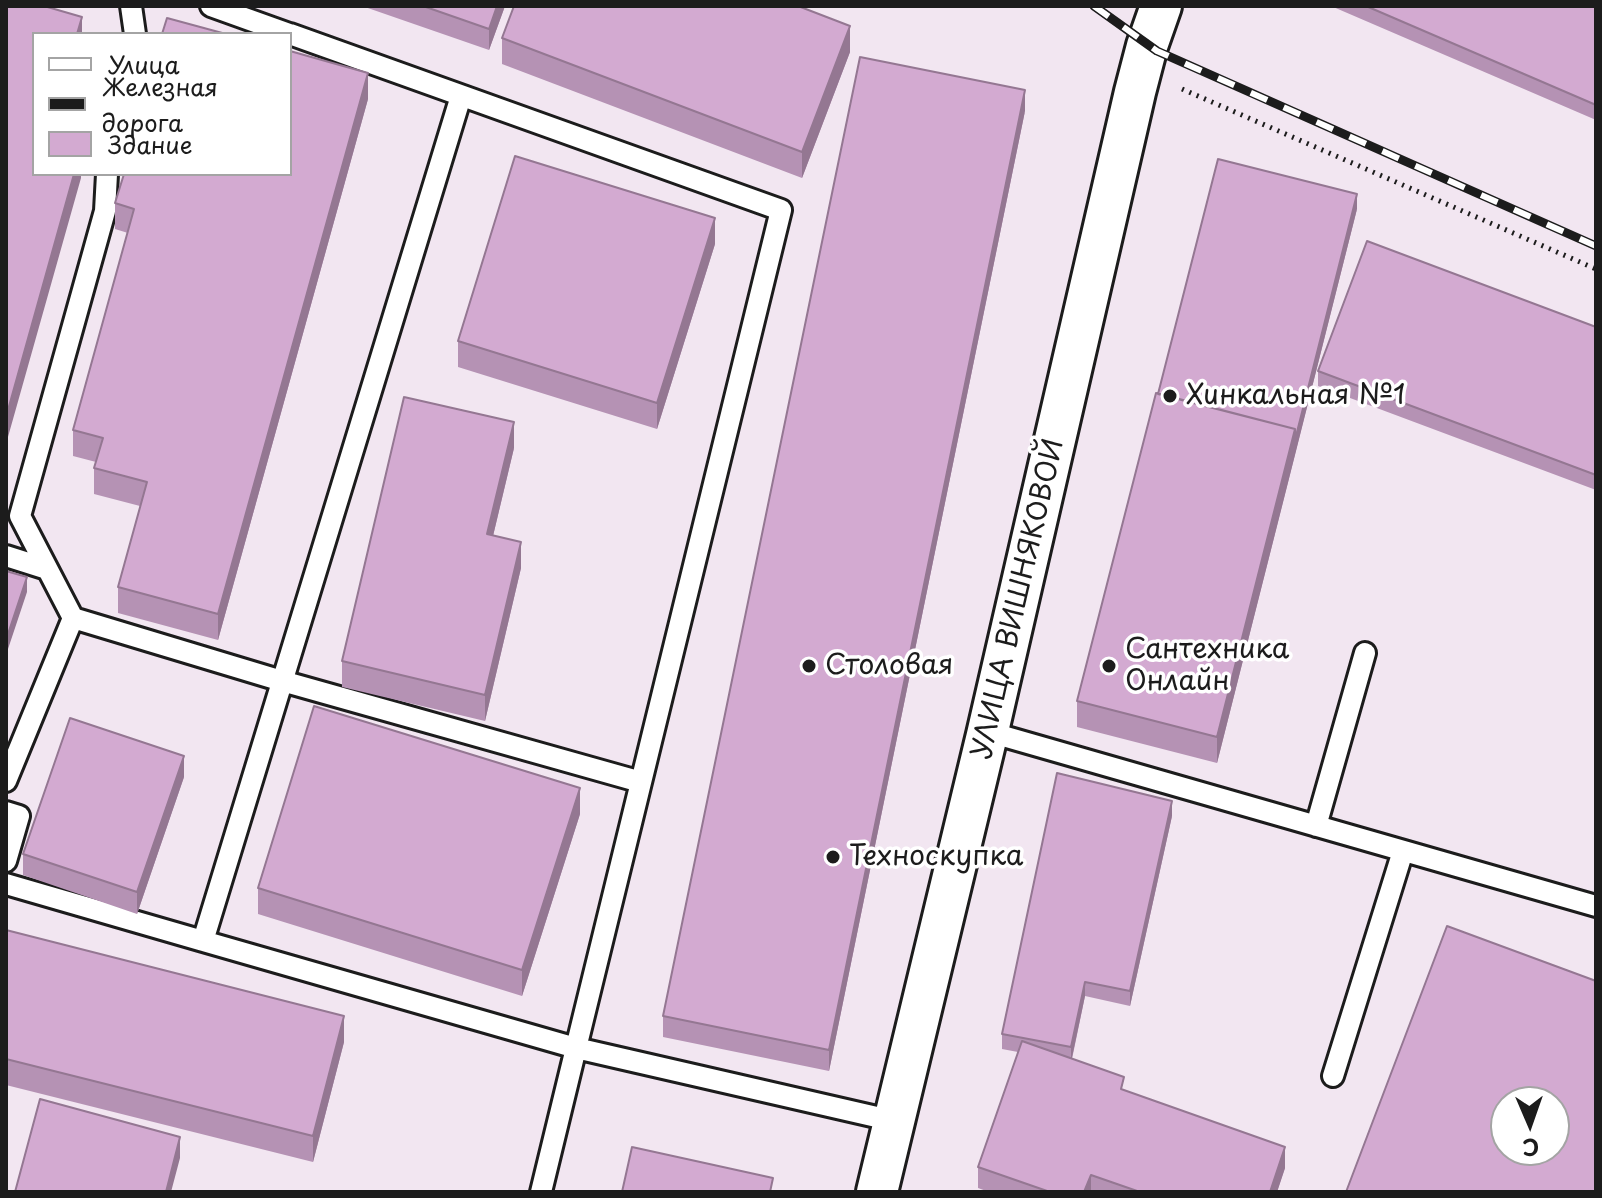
<!DOCTYPE html>
<meta charset="utf-8">
<style>
body{margin:0}
#map{position:relative;width:1602px;height:1198px;overflow:hidden;background:#fff;font-family:"Playpen Sans",sans-serif}
canvas{display:block}
.frame{position:absolute;inset:0;border:8px solid #1c1c1c;pointer-events:none}
.legend{position:absolute;left:32px;top:32px;width:260px;height:144px;box-sizing:border-box;background:#fff;border:2px solid #a4a4a4;margin:0;padding:10px 14px;list-style:none;font-size:24px;color:#1c1c1c}
.legend li{display:flex;align-items:center;gap:16px;height:40px}
.legend b{width:40px;border:2px solid #a4a4a4}
.north{position:absolute;left:1490px;top:1086px;width:80px;height:80px;box-sizing:border-box;background:#fff;border:2px solid #a4a4a4;border-radius:50%;rotate:178deg;font-size:22px;font-weight:700;line-height:32px;text-align:center;color:#1c1c1c}
.north::after{content:'';display:block;margin:auto;width:28px;height:36px;background:#1c1c1c;clip-path:polygon(50% 0,100% 100%,50% 72%,0 100%)}
</style>
<div id="map">
<canvas width="1602" height="1198"></canvas>
<div class="frame"></div>
<ul class="legend">
<li><b style="height:10px;background:#fff"></b>Улица</li>
<li><b style="height:10px;background:#1c1c1c"></b>Железная дорога</li>
<li><b style="height:22px;background:#d3aad1"></b>Здание</li>
</ul>
<div class="north">С</div>
</div>
<script>
const context = document.querySelector('canvas').getContext('2d');
context.lineJoin = 'round';
function paint(path, color) { context.fillStyle = color; context.fill(path, 'evenodd'); }
const poly = rows => new Path2D(rows.map(r => 'M' + r).join(''));
function strokePath(path, color, width, dash) { context.strokeStyle = color; context.lineWidth = width; context.lineCap = dash ? 'butt' : 'round'; context.setLineDash(dash || []); context.stroke(path); }
function write(font, color, halo, rows, align = 'center') {
  context.font = font + ' "Playpen Sans",sans-serif'; context.lineWidth = 7; context.setLineDash([]); context.textBaseline = 'middle'; context.strokeStyle = halo; context.fillStyle = color; for (const [text, x, y, turn = 0] of rows) {
    context.save(); context.translate(x, y); context.rotate((+turn || 0) * Math.PI / 180); context.textAlign = isNaN(turn) ? turn : align; if (halo) context.strokeText(text, 0, 0); context.fillText(text, 0, 0); context.restore();
  }
}
paint(poly([
 [6,6,1596,6,1596,1192,6,1192],
 [34,34,290,34,290,174,34,174],
 [1506,1102,1554,1102,1554,1150,1506,1150]
]), '#f2e6f1');
const lane = poly([
 [131,6,135,34],
 [211,6,289,34],
 [290,34,781,210,576,1048,203,941,461,96],
 [6,556,47,569],
 [73,618,20,516,105,211,107,174],
 [987,735,1003,736,1596,906],
 [6,781,73,618,282,681,641,782],
 [6,812,19,816,6,861],
 [1316,826,1365,653],
 [6,884,203,941],
 [1333,1076,1403,851],
 [541,1192,576,1048,894,1121]
]);
const street = poly([
 [877,1192,987,735,1135,92,1147,46,1161,6]
]);
strokePath(lane, '#1c1c1c', 26);
strokePath(street, '#1c1c1c', 46);
strokePath(poly([
 [1182,89,1596,269]
]), '#1c1c1c', 5, [2, 6]);
strokePath(lane, '#fff', 20);
strokePath(street, '#fff', 40);
const rail = poly([
 [1094,6,1157,51,1596,246]
]);
strokePath(rail, '#1c1c1c', 9);
strokePath(rail, '#fff', 6, [18]);
paint(poly([
 [362,6,505,6,489,50],
 [1331,6,1596,6,1596,120],
 [502,38,850,52,802,178,502,64],
 [368,99,218,640,118,613,118,587,140,506,94,494,94,468,96,462,73,456,73,430,128,233,115,229,115,203],
 [1025,111,829,1071,663,1037,663,1016],
 [1357,209,1217,763,1077,727,1077,701],
 [715,244,657,429,458,367,458,341],
 [1596,327,1596,490,1318,386,1318,371],
 [514,448,493,536,521,568,485,721,342,687,342,661],
 [184,777,137,914,23,875,23,854],
 [580,814,522,996,258,914,258,888],
 [1172,816,1130,1006,1085,996,1072,1059,1124,1090,1285,1168,1277,1192,989,1192,978,1188,978,1167,1018,1052,1002,1049,1002,1034],
 [6,930,344,1042,313,1162,6,1085]
]), '#b592b4');
paint(poly([
 [497,6,505,6,489,50,489,29],
 [82,17,82,34,77,34],
 [850,26,850,52,802,178,802,152],
 [368,73,368,99,218,640,218,614],
 [1025,90,1025,111,829,1071,829,1050],
 [74,174,81,174,81,178,6,444,6,417],
 [1357,194,1357,209,1295,455,1295,440],
 [715,218,715,244,657,429,657,403],
 [514,422,514,448,487,561,487,534],
 [1295,429,1295,455,1217,763,1217,737],
 [521,542,521,568,485,721,485,695],
 [27,577,27,592,6,655,6,640],
 [184,756,184,777,137,914,137,892],
 [580,788,580,814,522,996,522,970],
 [1172,801,1172,816,1130,1006,1130,991],
 [1085,982,1085,996,1071,1062,1071,1047],
 [344,1016,344,1042,313,1162,313,1136],
 [180,1137,180,1158,171,1192,166,1192],
 [1285,1147,1285,1168,1277,1192,1270,1192],
 [1091,1175,1091,1192,1084,1192]
]), '#947792');
const building = poly([
 [6,6,44,6,82,17,77,34,34,34,34,174,74,174,6,417,6,6],
 [423,6,497,6,489,29,423,6],
 [514,6,798,6,850,26,802,152,502,38,514,6],
 [1366,6,1596,6,1596,105,1366,6],
 [167,18,226,34,162,34,167,18],
 [290,51,368,73,218,614,118,587,147,482,94,468,103,438,73,430,134,209,115,203,124,174,290,174,290,51],
 [860,57,1025,90,829,1050,663,1016,860,57],
 [515,156,715,218,657,403,458,341,515,156],
 [1218,159,1357,194,1295,440,1295,429,1158,394,1218,159],
 [1367,241,1596,327,1596,475,1318,371,1367,241],
 [1156,393,1295,429,1217,737,1077,701,1156,393],
 [404,397,514,422,487,534,521,542,485,695,342,661,404,397],
 [6,571,27,577,6,640,6,571],
 [314,706,580,788,522,970,258,888,314,706],
 [70,718,184,756,137,892,23,854,70,718],
 [1057,773,1172,801,1130,991,1085,982,1071,1047,1002,1034,1057,773],
 [1447,926,1596,981,1596,1192,1346,1192,1447,926],
 [1506,1102,1554,1102,1554,1150,1506,1150,1506,1102],
 [6,930,344,1016,313,1136,6,1059,6,930],
 [1022,1041,1124,1077,1121,1089,1285,1147,1270,1192,1140,1192,1091,1175,1084,1192,1050,1192,978,1167,1022,1041],
 [40,1099,180,1137,166,1192,15,1192,40,1099],
 [632,1147,773,1178,770,1192,622,1192,632,1147]
]);
paint(building, '#d3aad1');
strokePath(building, '#947792', 2);
for (const [x, y, r, color] of [
 [1170,396,8,"#1c1c1c"],
 [809,666,8,"#1c1c1c"],
 [1109,666,8,"#1c1c1c"],
 [833,857,8,"#1c1c1c"]
]) { const dot = new Path2D(); dot.arc(x, y, r, 0, 2 * Math.PI); context.fillStyle = color; context.fill(dot); strokePath(dot, '#fff', 3); }
write('28px', '#1c1c1c', '#fff', [
 ["Хинкальная №1",1186,396],
 ["Сантехника",1125,650],
 ["Онлайн",1125,682],
 ["Столовая",825,666],
 ["Техноскупка",849,857]
], 'left');
write('28px', '#1c1c1c', '#fff', [
 ["УЛИЦА ВИШНЯКОВОЙ",1019,599,-77]
]);
</script>
